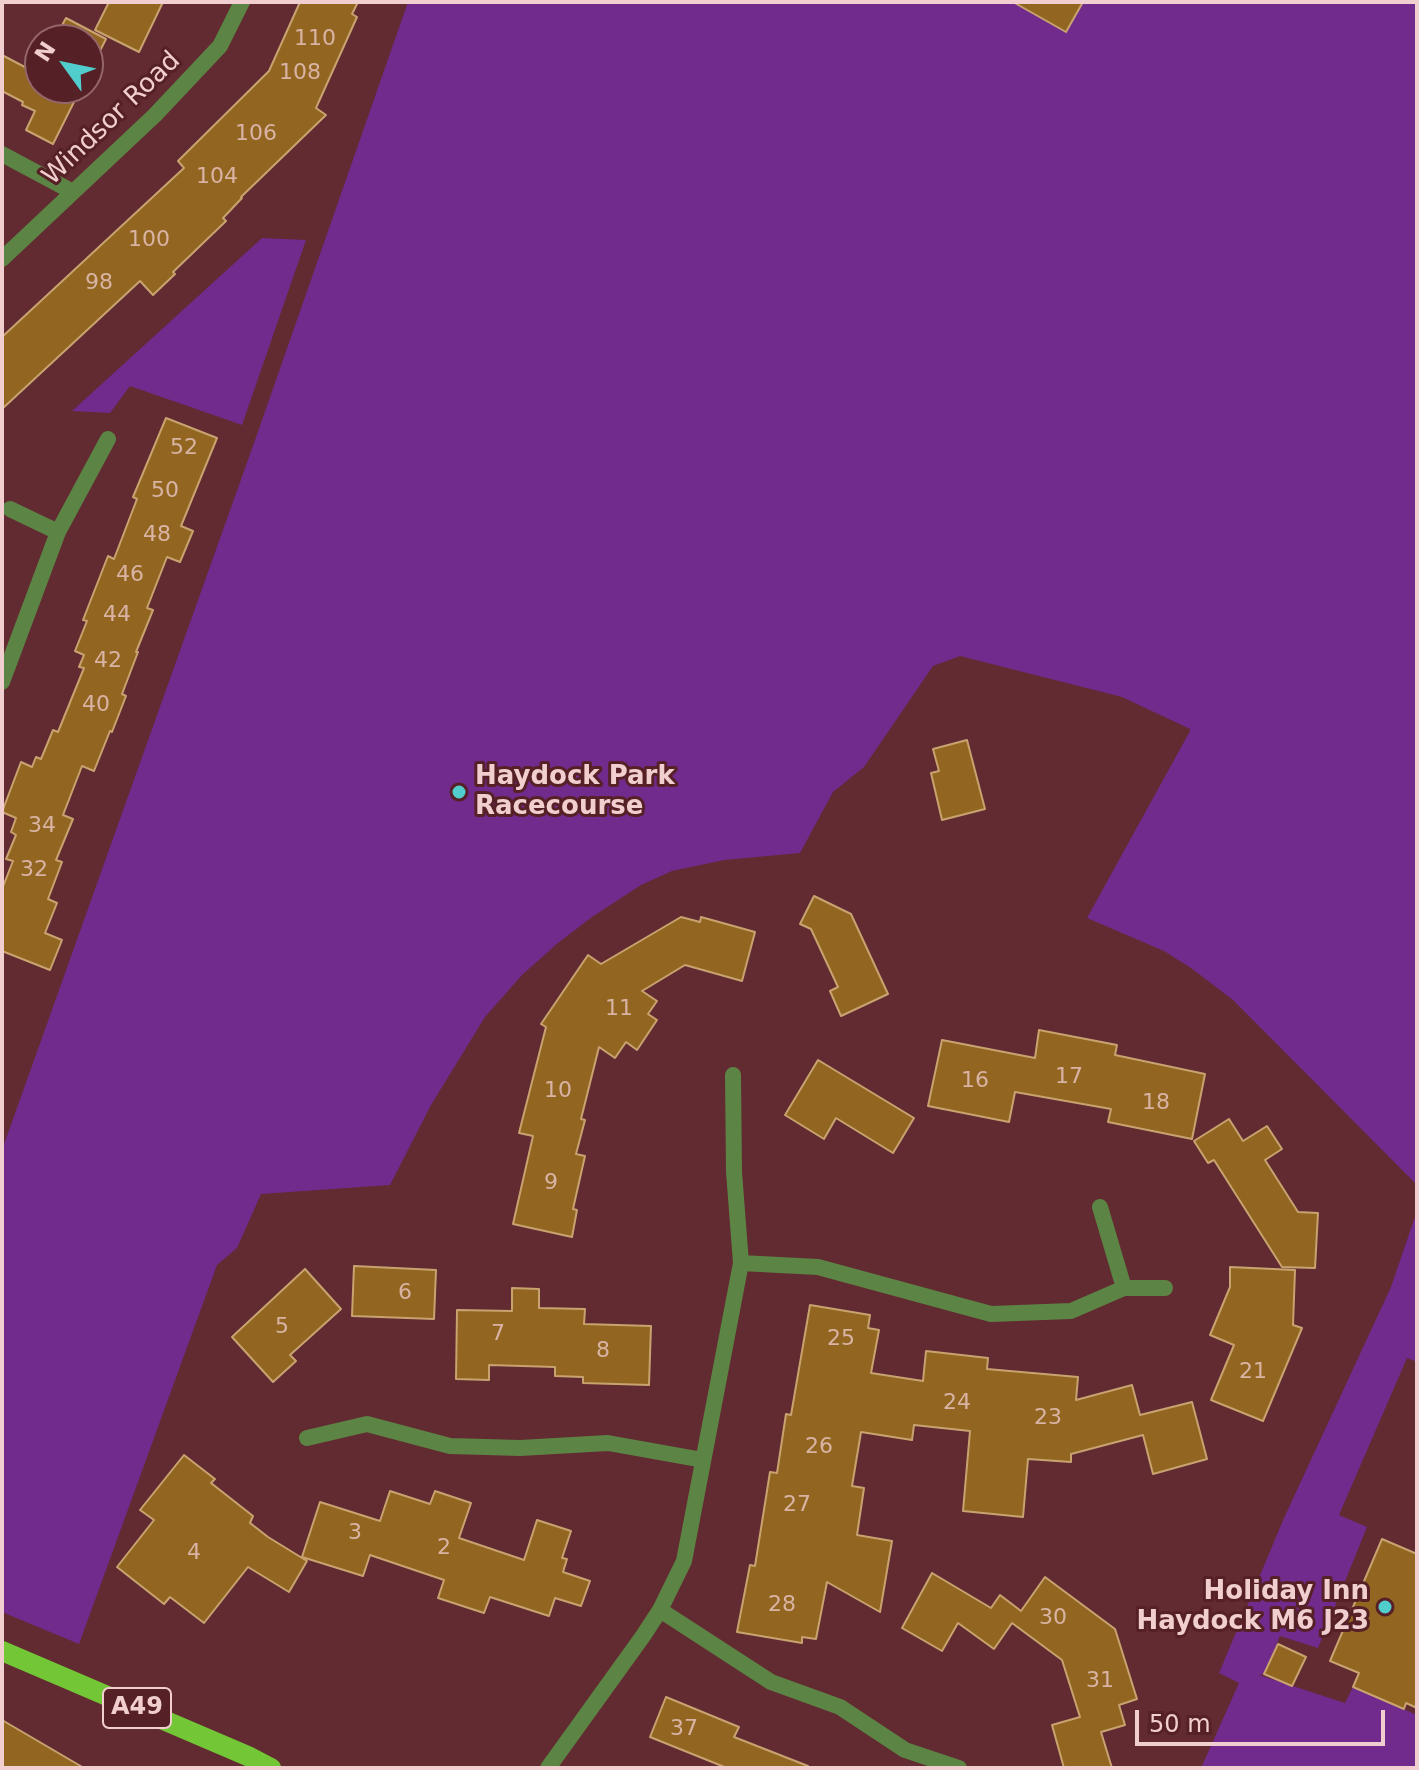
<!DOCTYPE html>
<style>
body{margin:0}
#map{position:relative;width:1419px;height:1770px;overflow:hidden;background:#622a31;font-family:"DejaVu Sans",sans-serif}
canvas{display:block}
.frame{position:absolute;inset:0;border:4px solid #f1cecf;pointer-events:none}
.north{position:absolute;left:24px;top:24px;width:80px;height:80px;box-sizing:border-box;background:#562027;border:2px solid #94666a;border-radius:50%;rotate:303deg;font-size:22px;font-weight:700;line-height:32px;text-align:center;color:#f1cecf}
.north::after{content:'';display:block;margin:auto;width:28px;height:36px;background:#52cdcd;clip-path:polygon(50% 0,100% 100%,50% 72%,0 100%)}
.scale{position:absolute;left:1135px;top:1710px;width:250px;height:36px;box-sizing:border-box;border:4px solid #f1cecf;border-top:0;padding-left:10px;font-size:24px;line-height:28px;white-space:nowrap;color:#f1cecf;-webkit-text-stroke:6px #562027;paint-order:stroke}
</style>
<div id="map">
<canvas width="1419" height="1770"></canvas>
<div class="frame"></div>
<div class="north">N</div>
<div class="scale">50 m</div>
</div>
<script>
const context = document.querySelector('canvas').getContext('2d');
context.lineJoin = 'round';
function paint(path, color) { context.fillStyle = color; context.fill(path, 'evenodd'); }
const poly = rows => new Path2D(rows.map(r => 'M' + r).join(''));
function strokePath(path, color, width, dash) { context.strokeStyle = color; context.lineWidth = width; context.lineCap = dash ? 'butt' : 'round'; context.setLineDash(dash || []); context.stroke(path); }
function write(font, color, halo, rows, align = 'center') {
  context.font = font + ' "DejaVu Sans",sans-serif'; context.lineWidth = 6; context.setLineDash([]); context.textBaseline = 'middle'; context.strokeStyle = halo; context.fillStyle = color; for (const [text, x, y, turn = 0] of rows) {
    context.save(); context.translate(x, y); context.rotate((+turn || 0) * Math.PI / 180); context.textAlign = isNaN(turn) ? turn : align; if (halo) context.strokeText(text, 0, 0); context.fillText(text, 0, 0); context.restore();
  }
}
paint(poly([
 [408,2,1417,2,1417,1185,1233,1000,1191,968,1164,951,1087,918,1190,731,1190,729,1122,697,960,656,933,666,864,767,833,792,800,853,724,860,672,871,641,885,592,917,558,943,522,975,485,1017,431,1105,390,1185,261,1194,237,1248,217,1265,79,1644,2,1612,2,1150,254,443],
 [262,238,306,240,242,425,130,386,110,413,72,411],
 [1417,1211,1417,1362,1407,1358,1339,1515,1367,1527,1318,1648,1280,1636,1264,1674,1259,1675,1345,1703,1353,1687,1417,1715,1417,1768,1201,1768,1239,1683,1219,1673,1284,1518,1391,1287]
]), '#712b8c');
const building = poly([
 [109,2,163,2,139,52,95,30,109,2],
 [300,2,358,2,352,14,357,17,316,108,326,115,241,197,242,198,223,218,226,221,173,272,175,274,153,295,140,281,2,409,2,337,184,168,178,161,269,71,300,2],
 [1013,2,1083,2,1066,32,1013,2],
 [66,18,106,39,88,74,88,40,54,40,66,18],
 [2,55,38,74,40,69,40,88,81,88,53,144,26,130,35,111,22,105,23,102,2,91,2,55],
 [166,418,217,438,181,526,193,531,180,562,167,557,147,608,153,610,136,652,138,652,122,694,126,696,112,732,110,731,94,771,82,766,63,815,73,819,56,860,62,862,48,899,57,903,45,933,62,940,50,970,2,951,2,889,13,861,6,859,16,835,11,832,16,818,2,812,21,762,32,767,36,757,41,759,53,730,58,732,84,668,79,667,84,655,75,651,87,621,83,620,108,556,114,559,137,499,133,497,166,418],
 [967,740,985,809,942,820,931,773,939,771,933,749,967,740],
 [814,896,851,914,888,994,841,1016,830,991,838,987,811,929,800,924,814,896],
 [681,917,700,922,701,917,755,932,742,981,685,965,642,991,657,1001,648,1014,657,1020,637,1050,626,1042,615,1058,599,1047,581,1119,585,1120,576,1154,585,1156,573,1209,577,1210,572,1237,513,1224,533,1136,519,1133,546,1027,541,1024,588,955,601,964,681,917],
 [1039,1030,1117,1045,1115,1055,1205,1074,1192,1139,1108,1122,1111,1109,1015,1092,1009,1122,928,1106,942,1040,1035,1058,1039,1030],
 [818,1060,914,1118,893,1153,836,1118,824,1139,785,1115,818,1060],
 [1229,1119,1243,1141,1267,1126,1282,1149,1265,1160,1298,1212,1318,1213,1315,1268,1282,1267,1214,1160,1208,1163,1194,1141,1229,1119],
 [354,1266,436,1270,434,1319,352,1316,354,1266],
 [1230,1267,1295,1270,1293,1325,1302,1328,1263,1421,1211,1400,1234,1345,1210,1335,1230,1287,1230,1267],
 [305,1269,341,1309,290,1355,296,1361,273,1382,232,1337,305,1269],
 [512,1288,539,1289,539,1308,585,1309,584,1324,651,1326,649,1385,583,1383,583,1377,555,1376,555,1367,489,1365,489,1380,456,1379,457,1310,512,1311,512,1288],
 [810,1305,870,1315,868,1328,879,1330,871,1373,923,1381,926,1351,988,1358,987,1369,1078,1377,1076,1400,1132,1385,1140,1415,1192,1402,1207,1459,1153,1474,1143,1435,1071,1454,1071,1462,1028,1459,1023,1517,963,1511,970,1431,914,1425,912,1440,861,1432,852,1486,864,1488,857,1535,892,1541,880,1612,827,1582,816,1639,802,1637,802,1643,737,1632,750,1565,755,1566,770,1472,777,1473,786,1414,791,1415,810,1305],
 [184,1455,215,1479,211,1483,253,1516,250,1523,268,1537,307,1561,289,1592,248,1567,204,1623,170,1597,164,1604,117,1567,154,1520,140,1510,184,1455],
 [390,1491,430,1504,435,1491,471,1503,459,1538,524,1560,537,1520,571,1531,562,1558,567,1559,563,1572,590,1581,581,1606,555,1598,549,1616,490,1597,484,1613,438,1598,444,1580,370,1555,363,1576,302,1557,320,1502,380,1521,390,1491],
 [1382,1539,1417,1554,1417,1708,1406,1703,1404,1709,1353,1687,1359,1673,1330,1661,1382,1539],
 [932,1573,991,1608,1000,1595,1021,1611,1045,1577,1115,1629,1137,1699,1119,1705,1125,1725,1101,1732,1112,1768,1064,1768,1052,1725,1080,1717,1062,1660,1012,1623,994,1649,958,1623,942,1651,902,1628,932,1573],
 [1278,1644,1306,1657,1292,1686,1264,1674,1278,1644],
 [666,1697,739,1727,734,1737,808,1766,807,1768,727,1768,650,1737,666,1697],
 [2,1720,84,1768,2,1768,2,1720]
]);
paint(building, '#926621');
strokePath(building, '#c8a370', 2);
strokePath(poly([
 [2,154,73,192],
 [2,259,155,115,220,46,242,2],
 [10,509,58,532],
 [2,682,58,532,108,439],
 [1100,1207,1124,1288],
 [741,1263,818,1267,991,1314,1071,1311,1124,1288,1165,1288],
 [307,1438,367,1424,450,1446,520,1448,608,1443,703,1460],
 [660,1610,771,1682,840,1707,905,1750,959,1768],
 [548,1768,643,1636,660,1610,684,1561,741,1263,734,1172,733,1075]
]), '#5c8444', 16);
strokePath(poly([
 [2,1651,250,1757,271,1768]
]), '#73c736', 20);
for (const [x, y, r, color] of [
 [459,792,8,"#52cdcd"],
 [1385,1607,8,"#52cdcd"]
]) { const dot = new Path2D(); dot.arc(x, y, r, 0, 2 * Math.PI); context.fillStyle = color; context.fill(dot); strokePath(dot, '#562027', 3); }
write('22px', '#d9b4a4', null, [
 ["110",315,39],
 ["108",300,73],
 ["106",256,134],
 ["104",217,177],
 ["100",149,240],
 ["98",99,283],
 ["52",184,448],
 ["50",165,491],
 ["48",157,535],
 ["46",130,575],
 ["44",117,615],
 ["42",108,661],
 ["40",96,705],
 ["34",42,826],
 ["32",34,870],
 ["11",619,1009],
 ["17",1069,1077],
 ["16",975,1081],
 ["10",558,1091],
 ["18",1156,1103],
 ["9",551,1183],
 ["6",405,1293],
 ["5",282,1327],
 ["7",498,1334],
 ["25",841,1339],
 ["8",603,1351],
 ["21",1253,1372],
 ["24",957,1403],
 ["23",1048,1418],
 ["26",819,1447],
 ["27",797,1505],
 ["3",355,1533],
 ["2",444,1548],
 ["4",194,1553],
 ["28",782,1605],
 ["30",1053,1618],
 ["31",1100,1681],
 ["37",684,1729]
]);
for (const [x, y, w] of [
 [137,1708,68]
]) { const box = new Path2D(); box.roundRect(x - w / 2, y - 20, w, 40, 6); context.fillStyle = '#562027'; context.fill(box); strokePath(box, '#f1cecf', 2); }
write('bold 24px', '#f1cecf', null, [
 ["A49",137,1708]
]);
write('26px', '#f1cecf', '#562027', [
 ["Windsor Road",112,119,-44]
]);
write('bold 26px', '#f1cecf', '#562027', [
 ["Haydock Park",475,777],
 ["Racecourse",475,807],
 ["Holiday Inn",1369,1592,"right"],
 ["Haydock M6 J23",1369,1622,"right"]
], 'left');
</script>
